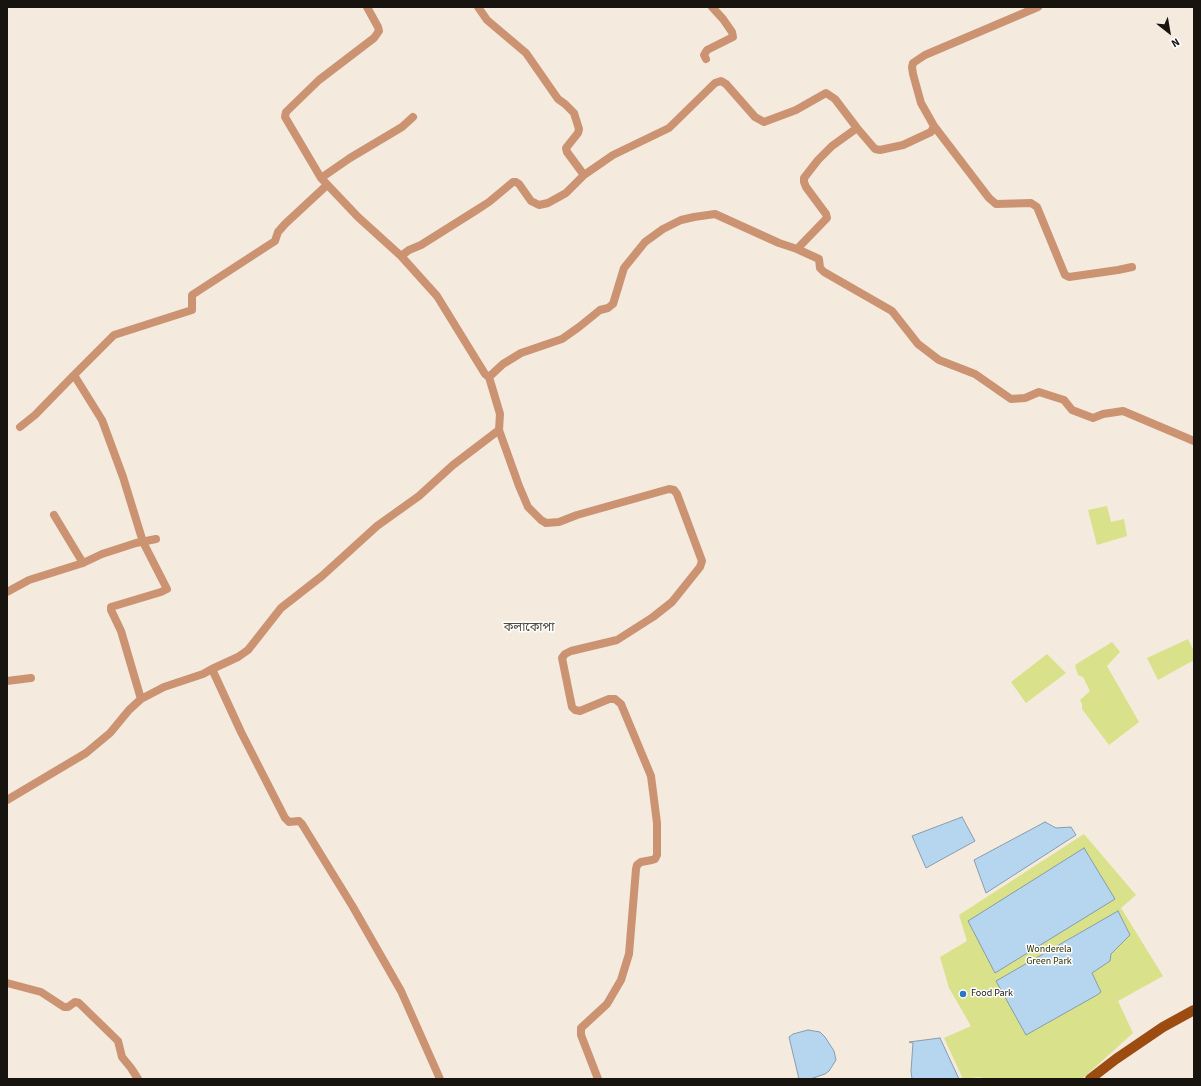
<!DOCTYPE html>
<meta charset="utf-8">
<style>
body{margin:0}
#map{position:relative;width:1201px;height:1086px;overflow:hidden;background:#f4eadd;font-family:"Source Sans 3",sans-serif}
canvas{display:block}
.frame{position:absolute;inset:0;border:8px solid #17130f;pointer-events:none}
.north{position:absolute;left:1149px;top:12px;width:40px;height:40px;-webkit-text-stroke:3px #fff;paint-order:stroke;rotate:149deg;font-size:11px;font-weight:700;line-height:16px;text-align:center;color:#17130f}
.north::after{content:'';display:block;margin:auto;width:14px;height:18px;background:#17130f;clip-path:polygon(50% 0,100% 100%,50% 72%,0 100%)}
</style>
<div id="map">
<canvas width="1201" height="1086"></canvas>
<div class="frame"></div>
<div class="north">N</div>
</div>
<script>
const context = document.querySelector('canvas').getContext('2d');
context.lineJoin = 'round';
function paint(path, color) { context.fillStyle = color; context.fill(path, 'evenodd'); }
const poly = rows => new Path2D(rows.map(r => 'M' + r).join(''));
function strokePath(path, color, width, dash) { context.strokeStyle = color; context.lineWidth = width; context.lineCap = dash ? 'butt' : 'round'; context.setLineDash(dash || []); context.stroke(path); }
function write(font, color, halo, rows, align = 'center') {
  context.font = font + ' "Source Sans 3","Noto Sans Bengali",sans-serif'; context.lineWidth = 3; context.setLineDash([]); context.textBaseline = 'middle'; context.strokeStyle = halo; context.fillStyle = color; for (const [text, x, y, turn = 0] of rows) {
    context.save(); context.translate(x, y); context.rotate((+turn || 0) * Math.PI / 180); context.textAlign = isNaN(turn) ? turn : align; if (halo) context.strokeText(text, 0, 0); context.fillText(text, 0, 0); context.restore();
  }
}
paint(poly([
 [1107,506,1111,522,1124,519,1127,536,1097,545,1088,510],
 [1188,639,1194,651,1194,660,1158,680,1147,658],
 [1112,642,1120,652,1107,666,1139,722,1109,745,1082,709,1082,704,1080,700,1090,691,1083,677,1078,675,1075,665],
 [1047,654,1066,673,1026,703,1011,682],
 [1084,834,1136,895,1121,908,1163,976,1118,1001,1133,1033,1082,1079,986,1079,979,1077,963,1079,944,1038,971,1026,949,988,940,957,967,941,959,915]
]), '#d9e28a');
const water = poly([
 [962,817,975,841,926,868,912,836,962,817],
 [1045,822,1056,828,1071,827,1076,835,986,893,974,860,1045,822],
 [1084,848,1115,899,995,973,968,921,1084,848],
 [1118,911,1130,935,1111,954,1110,961,1092,973,1101,992,1097,995,1026,1035,996,981,1118,911],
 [808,1030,820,1032,825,1037,834,1051,836,1060,829,1071,825,1074,810,1079,799,1079,789,1037,793,1034,808,1030],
 [940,1038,959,1079,912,1079,911,1071,913,1043,909,1042,940,1038]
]);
paint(water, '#b6d6f0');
strokePath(water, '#869cac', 1);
strokePath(poly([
 [367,7,378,27,379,31,374,38,319,80,286,112,285,117,321,178,358,217,401,256],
 [478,7,487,20,526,53,558,99,565,104,574,113,579,129,578,133,566,148,567,152,584,175],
 [706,59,704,55,707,50,733,37,732,32,723,19,712,7],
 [934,126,989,198,996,204,1031,203,1037,207,1065,275,1069,277,1118,270,1132,267],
 [321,178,350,158,402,127,413,117],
 [797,249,827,218,826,214,806,187,804,182,804,178,818,160,832,146,857,128],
 [74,375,114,335,192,310,192,295,275,241,278,232,285,224,327,185],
 [489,377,485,374,437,296,401,256,409,250,421,245,475,211,489,202,513,182,516,182,519,184,531,201,539,205,548,203,566,193,584,175,613,155,669,128,715,83,721,81,726,84,755,117,764,122,796,110,826,93,835,99,857,128,875,149,880,150,903,145,931,132,934,126,921,103,913,74,912,67,913,63,925,55,1038,7],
 [20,427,35,415,74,375,102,420,123,477,143,542,167,589,161,592,111,607,111,610,121,631,141,699],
 [499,430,519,486,528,507,541,520,546,523,559,522,577,515,669,489,674,490,677,494,702,561,700,567,672,602,653,617,617,640,571,651,565,654,562,658,572,707,575,710,580,711,609,699,615,699,621,704,651,776,657,823,657,855,655,859,652,860,641,862,637,865,636,869,629,954,621,980,607,1004,581,1028,581,1035,598,1079],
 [54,515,83,563],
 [7,592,29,580,83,563,102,554,136,543,156,539],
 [7,681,31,678],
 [7,800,86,753,110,733,129,710,141,699,164,687,203,674,212,669],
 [7,983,41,992,64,1007,68,1007,75,1002,79,1003,118,1041,122,1057,131,1068,138,1079],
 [440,1079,401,991,353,907,302,824,299,821,289,822,285,818,241,732,212,669,238,657,248,650,281,608,322,576,377,526,419,496,453,465,499,430,500,414,489,377,503,364,521,353,562,339,579,327,600,310,608,308,613,304,624,268,645,242,663,229,681,220,694,217,715,214,779,243,797,249,819,259,820,268,824,272,892,311,918,344,939,360,975,374,1011,399,1025,398,1039,392,1064,400,1072,410,1093,418,1103,414,1123,411,1194,441]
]), '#cc9373', 8);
strokePath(poly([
 [1090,1079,1116,1059,1163,1027,1194,1010]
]), '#9c4b11', 10);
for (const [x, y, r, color] of [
 [963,994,4,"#2876c6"]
]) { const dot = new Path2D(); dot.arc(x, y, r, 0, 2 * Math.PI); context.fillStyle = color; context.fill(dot); strokePath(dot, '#fff', 1.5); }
write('10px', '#2e3105', '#fff', [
 ["Wonderela",1049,950],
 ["Green Park",1049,962]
]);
write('10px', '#17130f', '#fff', [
 ["Food Park",971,994]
], 'left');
write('12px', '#524a40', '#fff', [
 ["কলাকোপা",529,628]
]);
</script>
